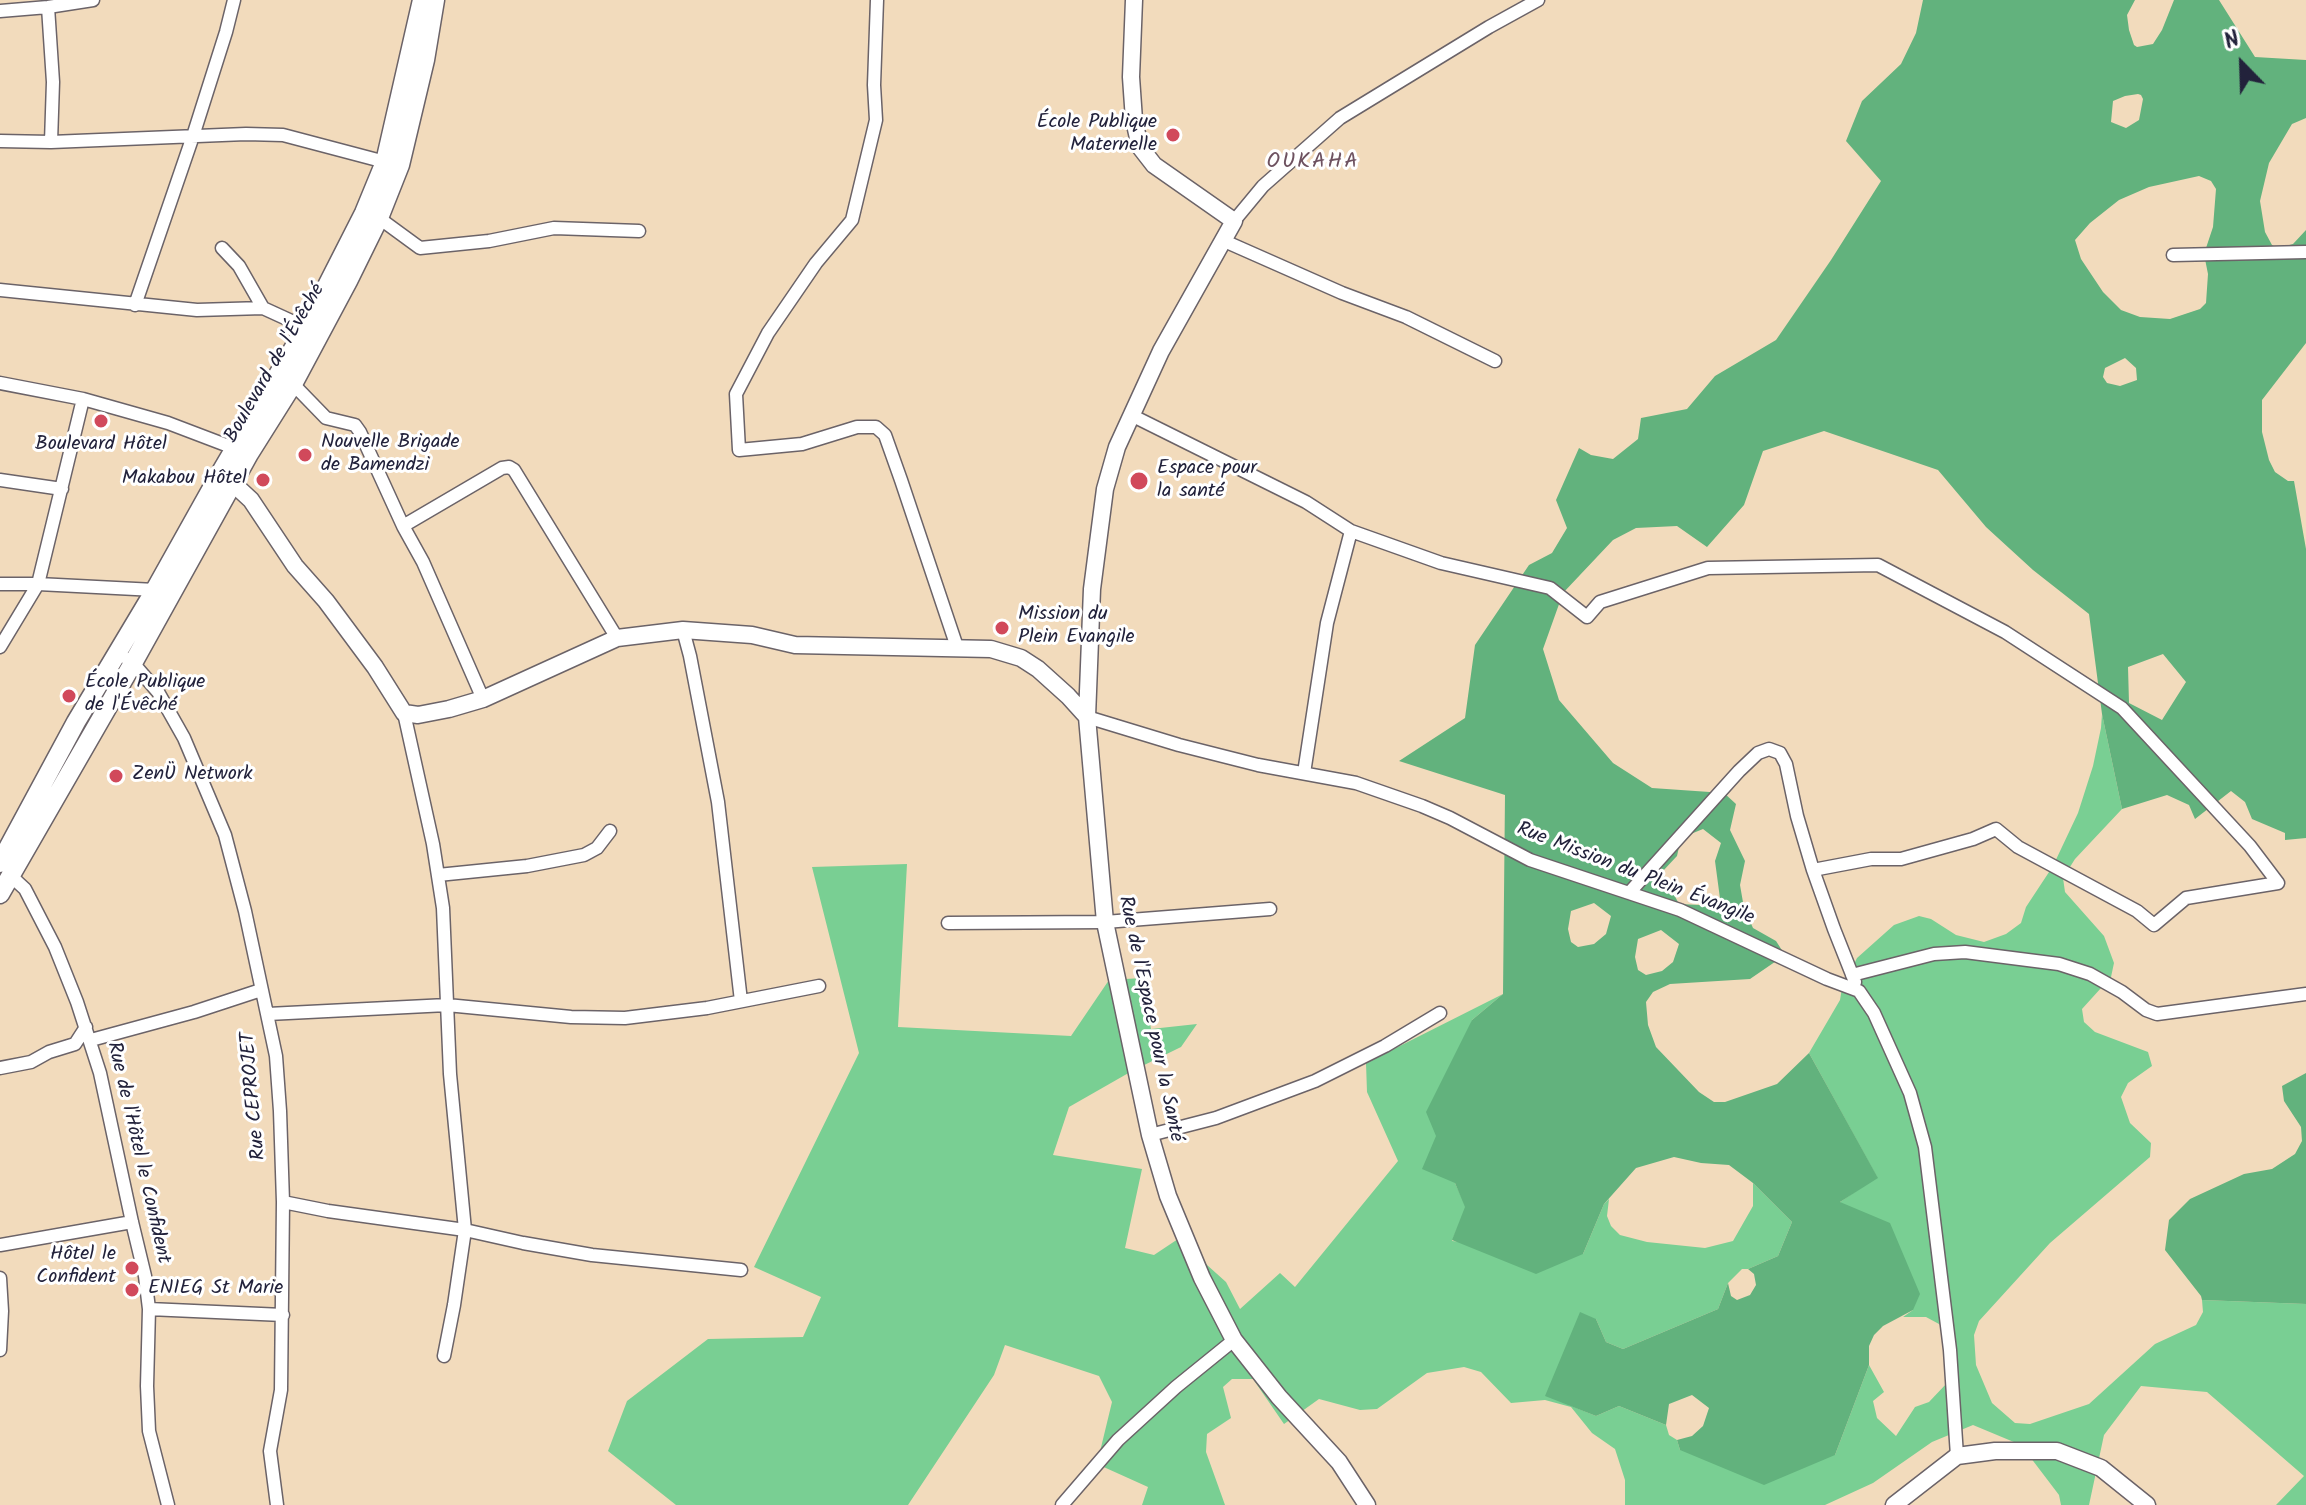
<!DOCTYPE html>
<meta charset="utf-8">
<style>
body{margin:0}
#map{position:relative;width:2306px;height:1505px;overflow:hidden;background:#f2dbbc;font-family:Kalam,sans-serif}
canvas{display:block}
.north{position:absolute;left:2202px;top:24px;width:80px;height:80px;-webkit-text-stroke:6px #fff;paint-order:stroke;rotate:337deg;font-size:22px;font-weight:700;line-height:32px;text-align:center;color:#22223b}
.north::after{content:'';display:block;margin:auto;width:28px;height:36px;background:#22223b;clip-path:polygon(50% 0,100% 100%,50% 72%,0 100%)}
</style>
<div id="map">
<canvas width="2306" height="1505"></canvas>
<div class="north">N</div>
</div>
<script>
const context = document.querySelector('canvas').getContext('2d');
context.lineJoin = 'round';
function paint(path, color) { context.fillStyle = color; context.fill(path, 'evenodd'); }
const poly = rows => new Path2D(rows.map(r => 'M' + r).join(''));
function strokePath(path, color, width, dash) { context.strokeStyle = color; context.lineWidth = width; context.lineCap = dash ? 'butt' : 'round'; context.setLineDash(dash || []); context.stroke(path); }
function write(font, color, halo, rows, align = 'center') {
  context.font = font + ' Kalam,sans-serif'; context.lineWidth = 6; context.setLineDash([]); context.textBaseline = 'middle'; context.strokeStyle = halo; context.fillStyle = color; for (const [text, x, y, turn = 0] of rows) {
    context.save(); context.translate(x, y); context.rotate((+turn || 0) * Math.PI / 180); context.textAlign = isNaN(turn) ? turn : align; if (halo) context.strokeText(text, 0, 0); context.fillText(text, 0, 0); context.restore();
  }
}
paint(poly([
 [2102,714,2122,809,2075,859,2063,878,2065,892,2104,936,2114,963,2111,977,2082,1009,2084,1022,2095,1032,2148,1052,2152,1066,2128,1083,2121,1097,2130,1123,2151,1143,2150,1157,2050,1243,1979,1321,1974,1335,1976,1365,1992,1403,2015,1423,2030,1424,2089,1404,2155,1344,2196,1325,2203,1312,2202,1300,2306,1304,2306,1505,2276,1505,2304,1476,2207,1392,2141,1386,2104,1435,2089,1505,2061,1505,2059,1495,2021,1445,1973,1425,1932,1442,1873,1483,1825,1505,1625,1505,1625,1480,1615,1449,1592,1433,1571,1407,1545,1400,1511,1403,1481,1372,1464,1367,1427,1373,1377,1409,1360,1410,1319,1399,1284,1424,1253,1379,1232,1379,1223,1387,1231,1418,1207,1434,1206,1452,1225,1505,1142,1505,1148,1487,1097,1464,1112,1402,1099,1376,1005,1345,994,1375,908,1505,676,1505,608,1451,627,1401,708,1339,803,1337,821,1297,754,1267,859,1053,812,867,907,864,898,1027,1071,1036,1109,980,1142,978,1151,1029,1197,1024,1181,1047,1132,1071,1069,1107,1053,1155,1142,1169,1125,1248,1154,1255,1178,1239,1226,1282,1240,1309,1280,1273,1295,1287,1398,1161,1367,1092,1366,1063,1503,994,1472,1020,1455,1183,1466,1207,1452,1241,1583,1254,1604,1204,1609,1199,1607,1216,1611,1226,1620,1235,1647,1242,1705,1248,1733,1241,1753,1206,1753,1183,1792,1222,1778,1256,1748,1269,1742,1269,1728,1283,1718,1309,1623,1349,1606,1342,1596,1319,1569,1405,1596,1416,1619,1406,1666,1425,1669,1435,1677,1440,1680,1450,1835,1455,1869,1365,1884,1392,1873,1401,1877,1418,1896,1436,1915,1407,1929,1402,1947,1383,1954,1367,1957,1356,1950,1335,1939,1324,1926,1317,1903,1317,1913,1310,1840,1202,1877,1177,1809,1053,1840,1000,1842,988,1857,958,1894,925,1919,916,1931,919,1956,935,1984,942,2006,934,2021,923,2026,907,2053,866,2078,813,2093,766,2101,728]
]), '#79cf93');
paint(poly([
 [1923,0,2135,0,2127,15,2129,30,2134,45,2137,47,2153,44,2162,30,2174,0,2219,0,2255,57,2306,60,2306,118,2292,124,2269,163,2260,201,2265,232,2272,245,2278,248,2293,244,2306,230,2306,343,2262,400,2262,432,2269,460,2275,472,2288,481,2294,481,2306,549,2306,838,2285,840,2285,833,2252,819,2245,802,2231,791,2195,819,2189,805,2167,795,2122,809,2102,714,2089,614,2033,570,1986,527,1938,470,1824,431,1763,451,1744,505,1707,547,1677,526,1636,528,1613,540,1563,593,1543,649,1559,700,1613,763,1652,788,1724,793,1736,804,1730,830,1745,861,1740,885,1744,908,1753,928,1776,941,1785,955,1750,979,1670,984,1653,992,1646,1002,1648,1025,1656,1047,1699,1092,1714,1102,1725,1102,1777,1084,1809,1053,1878,1178,1840,1202,1890,1223,1920,1294,1913,1310,1883,1326,1874,1335,1869,1346,1869,1365,1835,1455,1764,1485,1680,1450,1677,1440,1692,1436,1703,1426,1709,1408,1692,1395,1669,1404,1666,1425,1619,1406,1596,1416,1545,1396,1580,1312,1596,1319,1606,1342,1623,1349,1718,1309,1728,1283,1731,1296,1737,1300,1750,1295,1756,1285,1754,1274,1748,1269,1778,1256,1792,1222,1753,1183,1729,1165,1701,1163,1674,1157,1636,1168,1604,1204,1583,1254,1536,1274,1452,1240,1465,1207,1455,1183,1422,1169,1436,1136,1426,1112,1472,1020,1503,994,1505,795,1399,761,1465,718,1475,645,1529,565,1552,553,1567,528,1556,500,1579,448,1591,455,1613,459,1638,439,1641,418,1687,409,1715,376,1776,340,1831,260,1881,181,1846,141,1862,101,1901,64,1916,33],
 [2138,94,2141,95,2143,99,2139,120,2126,128,2111,122,2113,101,2125,96],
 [2199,176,2211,181,2216,189,2213,227,2204,254,2208,274,2206,303,2200,309,2170,319,2140,317,2121,310,2103,292,2081,259,2075,240,2090,223,2119,200,2149,187],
 [2125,358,2136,368,2137,380,2120,386,2107,383,2103,377,2105,368],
 [2163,654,2186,682,2162,720,2129,703,2128,667],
 [1703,829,1721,843,1715,861,1721,906,1679,904,1662,872,1677,856,1681,838],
 [1594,903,1611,916,1606,934,1594,944,1578,947,1571,942,1568,929,1571,911],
 [1661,930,1679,944,1673,962,1662,971,1646,975,1638,970,1635,957,1638,939],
 [2306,1073,2306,1304,2202,1300,2201,1296,2165,1250,2169,1220,2190,1199,2244,1174,2272,1169,2295,1154,2302,1141,2301,1127,2284,1101,2282,1086]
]), '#62b27d');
const street = poly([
 [877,0,874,85,876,120,852,220,816,263,768,333,736,394,739,450,802,444,857,427,876,427,885,435,901,480,957,647],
 [48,7,53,82,51,142],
 [0,11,48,7,93,0],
 [0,141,51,142,246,134,283,135,389,163],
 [379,218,420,248,489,241,554,228,639,231],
 [1234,221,1263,186,1340,118,1489,27,1538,0],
 [1222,240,1342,293,1406,317,1495,361],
 [222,248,239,266,263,308],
 [2173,255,2306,252],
 [0,290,197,310,263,308,311,330],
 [135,305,193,136,226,32,234,0],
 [0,383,83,399,168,423,239,450],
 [293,384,326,418,355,425,360,432,403,526,423,562,483,699],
 [1131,415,1306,502,1351,531,1441,563,1550,588,1587,617,1600,602,1708,568,1878,565,2005,632,2122,708,2250,846,2278,883,2186,898,2154,925,2137,911,2018,847,1996,829,1973,839,1901,859,1871,859,1813,870],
 [0,480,62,489],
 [403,526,502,468,509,467,514,470,617,638],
 [0,584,38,584,155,590],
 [683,630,690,656,718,802,741,1001],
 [0,647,38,584,83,399],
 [127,659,133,663,158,692,184,738,225,835,245,911,276,1056,280,1111,283,1202,281,1390,270,1451,277,1505],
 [404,713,433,844,443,908,450,1074,465,1230,454,1305,444,1356],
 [1087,717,1179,745,1258,765,1356,783,1422,806,1450,818,1530,860,1680,910,1827,979,1859,991,1874,1013,1910,1093,1925,1147,1950,1350,1957,1456],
 [1304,773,1327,623,1351,531],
 [438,875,527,866,584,855,597,848,610,831],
 [11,876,25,889,55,947,77,1002,100,1073,132,1222,145,1276,149,1309,147,1386,149,1431,168,1505],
 [1629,893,1739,771,1758,753,1769,749,1780,753,1786,764,1797,816,1813,870,1834,929,1855,982],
 [948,923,1105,922,1270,909],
 [1852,975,1934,954,1965,952,2059,964,2090,974,2122,992,2146,1010,2157,1014,2306,994],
 [268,1014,447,1005,571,1017,625,1018,707,1008,819,986],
 [91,1040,194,1012,261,990],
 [0,1068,31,1062,49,1052,75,1044,86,1027],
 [1150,1135,1216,1118,1315,1081,1385,1046,1440,1013],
 [283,1202,328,1211,465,1230,523,1243,592,1255,741,1270],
 [0,1245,132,1222],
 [0,1278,2,1311,0,1350],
 [149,1309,283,1315],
 [1062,1505,1118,1440,1176,1387,1234,1340]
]);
const secondary = poly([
 [1134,0,1131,77,1134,120,1140,147,1154,165,1234,221,1161,351,1117,447,1105,489,1092,589,1087,717,1105,922,1150,1135,1168,1196,1202,1278,1234,1340,1279,1397,1339,1462,1367,1505],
 [225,476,251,500,295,566,326,601,375,667,404,713,418,715,449,709,483,699,617,638,683,630,752,635,795,645,991,649,1021,658,1038,669,1068,696,1087,717],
 [1894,1505,1957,1456,1995,1451,2057,1451,2101,1468,2147,1505]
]);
const primary = poly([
 [0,863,76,722,155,590,221,472,306,327,364,213,385,162,422,0],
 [0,894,133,663,249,454,293,384,348,281,379,218,400,165,425,60,435,0]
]);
strokePath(street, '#6b6368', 15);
strokePath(secondary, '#6b6368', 19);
strokePath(primary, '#6b6368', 21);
strokePath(street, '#fff', 12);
strokePath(secondary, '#fff', 16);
strokePath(primary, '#fff', 18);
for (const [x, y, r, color] of [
 [1173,135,8,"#d1495b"],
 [101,421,8,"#d1495b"],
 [305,455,8,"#d1495b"],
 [263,480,8,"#d1495b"],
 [1139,481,10,"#d1495b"],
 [1002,628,8,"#d1495b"],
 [69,696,8,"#d1495b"],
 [116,776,8,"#d1495b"],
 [132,1268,8,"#d1495b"],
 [132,1290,8,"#d1495b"]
]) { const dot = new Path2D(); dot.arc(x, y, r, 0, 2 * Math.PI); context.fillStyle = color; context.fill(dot); strokePath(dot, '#fff', 3); }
write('20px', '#22223b', '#fff', [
 ["École Publique",1157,124,"right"],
 ["Maternelle",1157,147,"right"],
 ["Nouvelle Brigade",321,444],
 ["de Bamendzi",321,467],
 ["Boulevard Hôtel",101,446,"center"],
 ["Espace pour",1157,470],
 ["la santé",1157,493],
 ["Makabou Hôtel",247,480,"right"],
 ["Mission du",1018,616],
 ["Plein Evangile",1018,639],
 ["École Publique",85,684],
 ["de l'Évêché",85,707],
 ["ZenÜ Network",132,776],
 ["Hôtel le",116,1256,"right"],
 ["Confident",116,1279,"right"],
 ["ENIEG St Marie",148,1290]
], 'left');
write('20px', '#22223b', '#fff', [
 ["Boulevard de l'Évêché",276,364,-60],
 ["Rue Mission du Plein Évangile",1635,875,21],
 ["Rue de l'Espace pour la Santé",1149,1019,78],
 ["Rue CEPROJET",255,1096,-95],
 ["Rue de l'Hôtel le Confident",137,1153,77]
]);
context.letterSpacing = '2px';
write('22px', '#6e5260', '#fff', [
 ["OUKAHA",1313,163]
]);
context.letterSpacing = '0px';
</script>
